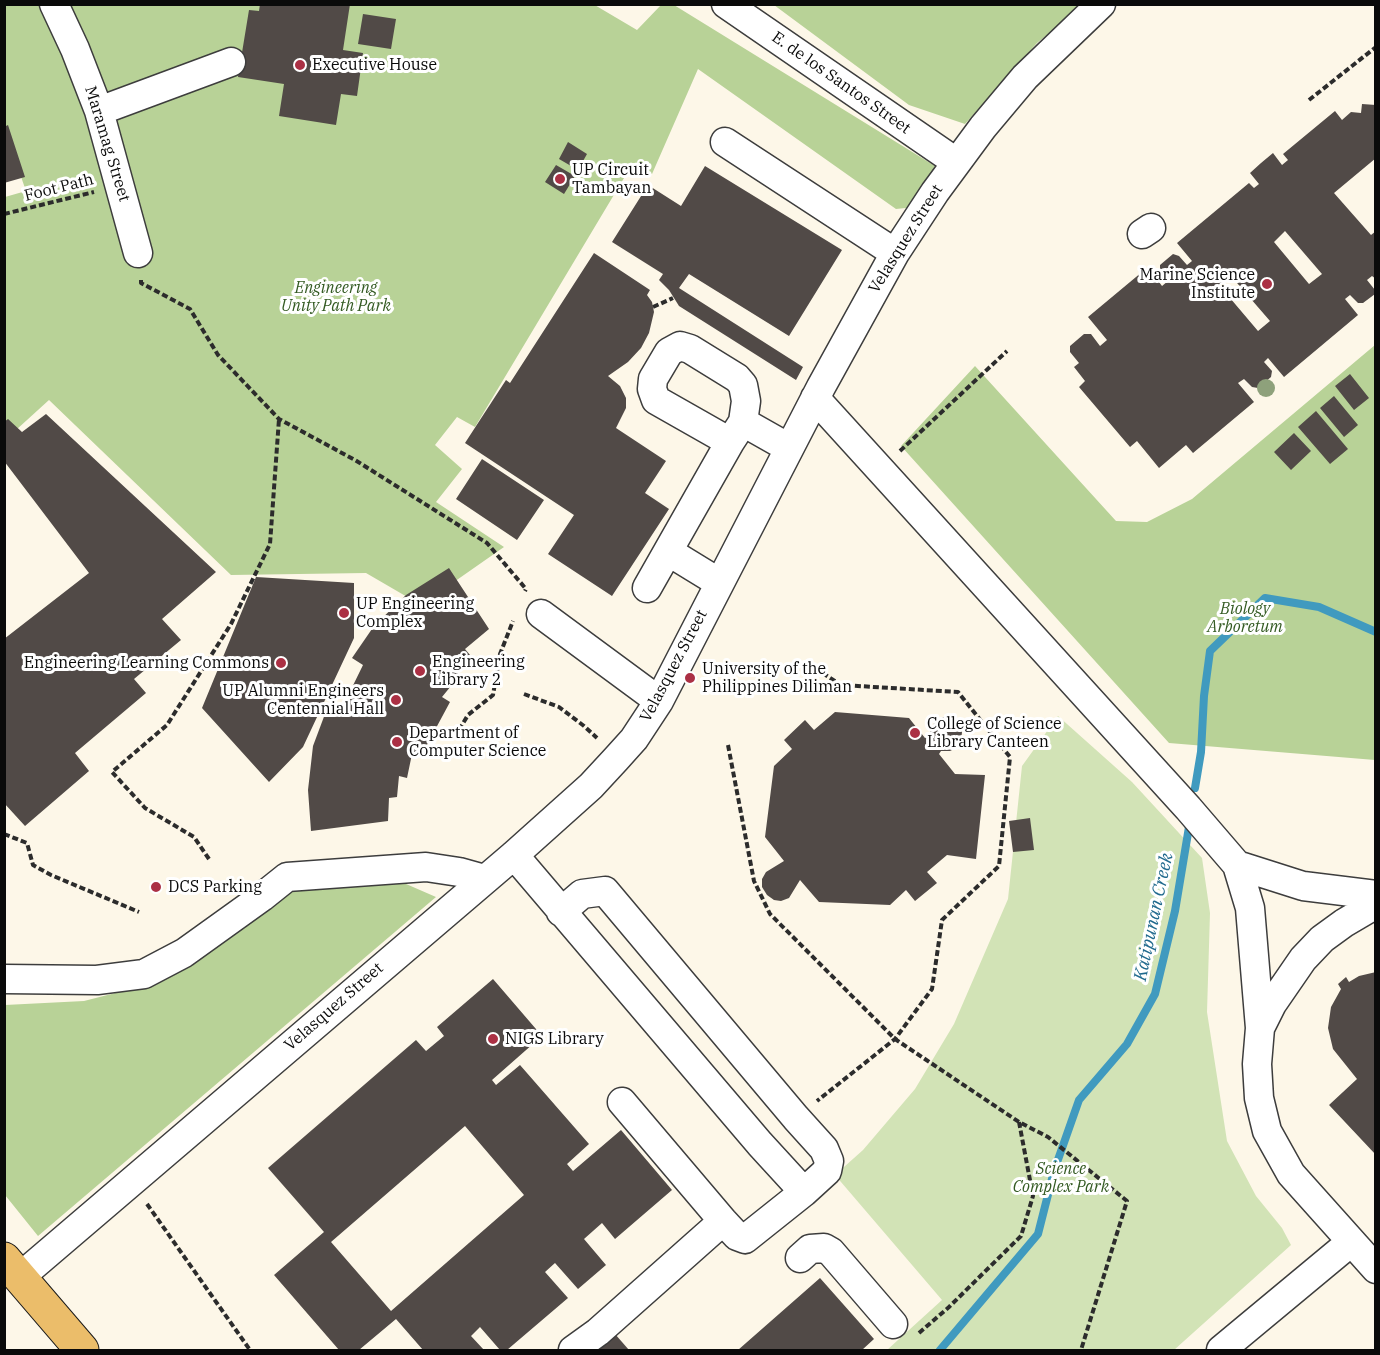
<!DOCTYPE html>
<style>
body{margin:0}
#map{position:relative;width:1380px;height:1355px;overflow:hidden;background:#fdf7e8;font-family:"IBM Plex Serif",serif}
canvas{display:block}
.frame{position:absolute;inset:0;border:6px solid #0a0a0a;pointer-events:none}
</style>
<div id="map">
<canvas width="1380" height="1355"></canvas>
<div class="frame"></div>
</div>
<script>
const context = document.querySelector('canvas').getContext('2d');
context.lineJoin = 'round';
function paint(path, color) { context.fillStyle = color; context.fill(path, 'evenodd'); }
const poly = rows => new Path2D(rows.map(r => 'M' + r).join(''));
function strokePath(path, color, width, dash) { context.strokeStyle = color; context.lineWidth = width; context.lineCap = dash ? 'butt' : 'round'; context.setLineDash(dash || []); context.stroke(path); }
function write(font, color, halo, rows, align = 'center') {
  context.font = font + ' "IBM Plex Serif",serif'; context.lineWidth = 6; context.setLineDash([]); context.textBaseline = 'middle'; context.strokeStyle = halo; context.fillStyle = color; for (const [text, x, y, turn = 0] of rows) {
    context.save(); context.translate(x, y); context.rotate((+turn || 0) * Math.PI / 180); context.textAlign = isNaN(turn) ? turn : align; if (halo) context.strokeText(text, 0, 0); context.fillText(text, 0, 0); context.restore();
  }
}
paint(poly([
 [1058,716,1132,782,1202,858,1210,913,1207,1012,1227,1141,1256,1196,1282,1228,1291,1245,1174,1350,887,1350,942,1300,835,1175,863,1150,915,1089,954,1024,1008,899,1022,766]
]), '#d2e3b6');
paint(poly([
 [593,4,637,30,661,5,674,5,935,166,915,207,896,209,698,69,652,174,633,163,475,427,457,417,435,445,462,469,436,502,504,547,421,605,366,573,231,575,49,400,5,440,5,197,26,191,5,131,5,5],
 [774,5,1083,5,1037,43,965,124,909,105],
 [1375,345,1375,760,1169,743,901,446,975,366,1116,521,1147,522,1192,499],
 [390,877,436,897,38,1236,5,1195,5,1005,84,1001,139,987,285,888]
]), '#b8d297');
strokePath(poly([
 [1195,788,1201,752,1204,696,1210,651,1265,598,1319,607,1376,632],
 [940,1350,1038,1234,1054,1171,1079,1100,1127,1044,1155,994,1175,911,1190,821]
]), '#409abf', 8);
paint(poly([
 [260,4,350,4,343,50,363,53,357,96,341,94,336,125,279,116,284,84,238,77,249,10,259,11],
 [363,14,396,19,391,49,358,44],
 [1362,104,1376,105,1376,158,1334,193,1371,235,1376,231,1376,279,1372,276,1367,280,1375,290,1375,294,1363,303,1358,303,1350,295,1345,299,1358,315,1284,377,1268,358,1264,362,1272,371,1271,377,1258,388,1252,387,1244,379,1238,383,1254,402,1193,453,1186,445,1159,468,1137,441,1130,447,1079,387,1085,381,1074,367,1079,363,1070,352,1070,346,1084,334,1091,334,1100,346,1107,340,1088,317,1148,267,1162,286,1168,281,1160,271,1160,265,1173,254,1179,256,1187,265,1192,261,1177,243,1249,183,1254,188,1259,184,1250,173,1261,163,1273,153,1282,165,1288,160,1283,154,1335,111,1342,120,1351,112,1361,113],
 [1285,231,1322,274,1309,284,1274,242],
 [1231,276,1270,321,1258,331,1219,285],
 [8,125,25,177,4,183,4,127],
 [568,142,587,154,578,170,559,159],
 [556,165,575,176,564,194,545,182],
 [705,166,842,250,789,336,689,274,679,288,803,367,796,380,679,306,669,290,659,280,663,274,612,242,648,185,681,206],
 [594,253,650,290,647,295,652,302,654,312,649,333,641,348,628,362,608,376,620,386,626,398,626,408,616,428,666,461,645,493,669,509,612,596,548,554,574,515,465,443,506,380,510,383],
 [1350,374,1369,398,1354,410,1335,386],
 [1334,396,1358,425,1344,437,1320,408],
 [1316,411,1348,449,1330,464,1298,427],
 [46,414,216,572,162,619,181,640,134,679,146,693,75,753,89,771,25,826,4,803,4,639,89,573,4,461,4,422,8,419,22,432],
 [1294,433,1311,451,1291,470,1274,452],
 [482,459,544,500,517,540,456,499],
 [449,568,489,629,465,649,470,655,454,670,460,675,442,697,450,702,421,756,412,754,407,778,399,776,397,797,389,798,388,821,311,831,308,790,313,746,328,706,340,712,363,665,352,658,374,626,406,595],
 [256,577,354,583,354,638,303,747,269,782,202,708],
 [835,712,909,718,925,738,929,734,935,721,943,717,952,718,958,723,962,732,961,741,956,748,950,751,941,751,939,754,955,774,985,775,976,859,947,855,927,872,937,883,915,901,906,890,890,905,819,902,800,880,789,898,781,901,774,900,767,895,762,887,762,879,766,872,784,861,765,837,774,766,792,749,784,740,805,720,814,730],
 [1030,818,1034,850,1013,852,1009,821],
 [1376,972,1376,1155,1329,1105,1357,1079,1333,1049,1328,1028,1331,1007,1341,989,1338,984,1346,977,1349,982,1359,976],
 [493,979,542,1036,492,1080,496,1085,520,1065,589,1144,567,1164,573,1171,621,1130,672,1190,615,1239,602,1223,584,1239,606,1265,578,1289,555,1263,545,1272,568,1298,507,1350,500,1350,480,1327,471,1336,484,1350,423,1350,396,1319,359,1350,339,1350,274,1275,324,1232,268,1168,416,1040,426,1051,444,1036,437,1027],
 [465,1126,524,1195,391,1311,331,1242],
 [820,1278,874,1339,862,1350,738,1350],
 [615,1334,629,1350,595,1350]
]), '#514a47');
const minor = poly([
 [54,4,75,49,99,111,138,253],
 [726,4,956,162],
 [99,111,231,62],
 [725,142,895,253],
 [1142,234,1151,228],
 [815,398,1188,808,1237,865,1250,908,1260,1028,1257,1064,1259,1098,1267,1131,1291,1174,1376,1269],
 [743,422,789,448],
 [669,552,718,582],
 [647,588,730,442,743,422,746,401,743,385,737,378,690,349,680,346,669,352,653,379,652,389,656,400,730,442],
 [541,614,659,701],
 [514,855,760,1144,804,1192],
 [1237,865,1303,886,1376,895],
 [561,912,582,894,605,891,796,1118,824,1149,829,1161,827,1171,804,1192,745,1239,737,1236,723,1221,622,1102],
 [4,979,97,980,144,974,184,953,262,897,287,877,426,867,459,872,484,879],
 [1260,1028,1272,1004,1303,959,1322,939,1344,923,1376,904],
 [800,1258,810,1249,824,1248,831,1252,893,1324],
 [20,1277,514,855,591,786,616,759,634,739,659,701,821,387,895,253,935,192,983,127,1025,77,1101,4],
 [573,1350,598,1332,723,1221],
 [1221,1350,1351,1242]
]);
const major = poly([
 [4,1259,82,1350]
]);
strokePath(minor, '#3d3d3d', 31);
strokePath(major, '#1b1b1b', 35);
strokePath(poly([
 [1309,100,1376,47],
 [4,214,94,192],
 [141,280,141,283,190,309,218,355,279,419,355,460,487,543,526,589,525,591],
 [653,307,673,298],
 [900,451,1007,351],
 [815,668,841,685,958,692,1010,757,999,866,942,920,932,989,895,1039,817,1101],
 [524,694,559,707,584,726,597,738],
 [459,730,468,715,493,695,500,654,513,621],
 [728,745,754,881,770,914,895,1039,1019,1122,1048,1137,1127,1201,1081,1350],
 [4,834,27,843,33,865,51,875,139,912],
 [209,859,194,837,145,808,112,772,167,725,231,624,270,544,279,419],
 [147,1204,250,1350],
 [919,1333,949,1307,1021,1236,1033,1196,1019,1122]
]), '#2c2c2c', 4, [6, 3]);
strokePath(minor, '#fff', 28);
strokePath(major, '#ebbd6a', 33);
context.fillStyle = '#8ea17b';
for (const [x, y] of [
 [1266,388]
]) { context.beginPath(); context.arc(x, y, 9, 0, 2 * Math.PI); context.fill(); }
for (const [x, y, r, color] of [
 [300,65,6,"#ab3044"],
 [560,179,6,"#ab3044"],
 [1267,284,6,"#ab3044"],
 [344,613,6,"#ab3044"],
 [281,663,6,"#ab3044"],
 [420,671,6,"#ab3044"],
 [690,678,6,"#ab3044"],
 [396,700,6,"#ab3044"],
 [915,733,6,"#ab3044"],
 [397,742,6,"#ab3044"],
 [156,887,6,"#ab3044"],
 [493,1039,6,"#ab3044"]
]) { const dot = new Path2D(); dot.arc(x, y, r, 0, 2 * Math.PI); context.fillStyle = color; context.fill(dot); strokePath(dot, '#fff', 2); }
write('16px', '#0a0a0a', '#fff', [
 ["Executive House",312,65],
 ["UP Circuit",572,170],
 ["Tambayan",572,188],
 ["Marine Science",1255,275,"right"],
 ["Institute",1255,293,"right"],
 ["UP Engineering",356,604],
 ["Complex",356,622],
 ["Engineering",432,662],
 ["Library 2",432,680],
 ["Engineering Learning Commons",269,663,"right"],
 ["University of the",702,669],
 ["Philippines Diliman",702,687],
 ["UP Alumni Engineers",384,691,"right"],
 ["Centennial Hall",384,709,"right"],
 ["College of Science",927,724],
 ["Library Canteen",927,742],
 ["Department of",409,733],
 ["Computer Science",409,751],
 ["DCS Parking",168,887],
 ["NIGS Library",505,1039]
], 'left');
write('16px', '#0a0a0a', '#fff', [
 ["E. de los Santos Street",841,83,35],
 ["Maramag Street",107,144,73],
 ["Foot Path",59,188,-14],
 ["Velasquez Street",906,239,-58],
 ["Velasquez Street",674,666,-62],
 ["Velasquez Street",334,1007,-41]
]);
write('italic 16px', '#335a22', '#fff', [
 ["Engineering",336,288],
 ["Unity Path Park",336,306],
 ["Biology",1245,609],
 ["Arboretum",1245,627],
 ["Science",1061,1169],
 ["Complex Park",1061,1187]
]);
write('italic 18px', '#216a8e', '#fff', [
 ["Katipunan Creek",1154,917,-78]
]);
</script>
